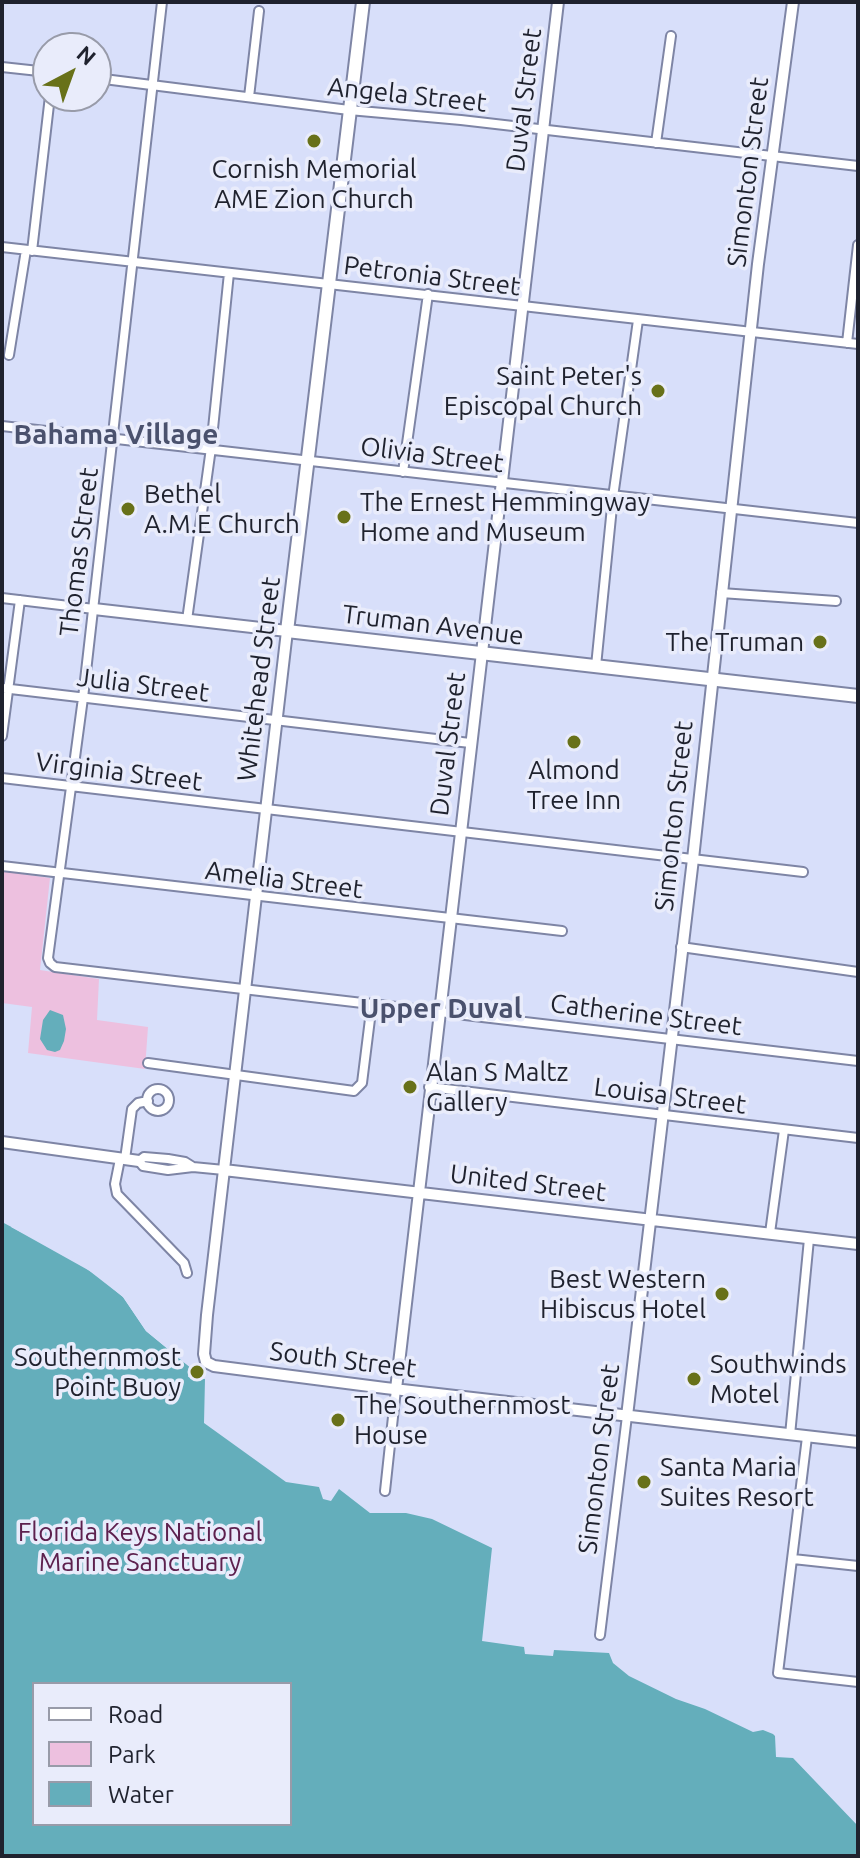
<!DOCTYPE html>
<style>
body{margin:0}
#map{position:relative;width:860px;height:1858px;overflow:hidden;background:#d8dffa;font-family:Ubuntu,sans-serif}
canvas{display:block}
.frame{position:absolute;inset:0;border:4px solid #1f222e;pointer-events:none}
.legend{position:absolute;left:32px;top:1682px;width:260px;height:144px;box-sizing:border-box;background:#e9ecfb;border:2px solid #989ba9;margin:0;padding:10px 14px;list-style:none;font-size:24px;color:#1f222e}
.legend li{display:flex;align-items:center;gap:16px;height:40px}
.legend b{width:40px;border:2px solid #989ba9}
.north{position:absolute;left:32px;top:32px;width:80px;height:80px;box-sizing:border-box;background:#e9ecfb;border:2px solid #989ba9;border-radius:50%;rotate:41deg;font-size:22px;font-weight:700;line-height:32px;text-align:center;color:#1f222e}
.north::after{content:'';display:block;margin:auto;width:28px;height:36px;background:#687119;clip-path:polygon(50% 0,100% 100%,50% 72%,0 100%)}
</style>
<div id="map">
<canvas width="860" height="1858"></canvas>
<div class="frame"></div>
<ul class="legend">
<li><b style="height:10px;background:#fff"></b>Road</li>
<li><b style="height:22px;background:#edc0df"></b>Park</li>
<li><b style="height:22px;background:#64aebb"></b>Water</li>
</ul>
<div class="north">N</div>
</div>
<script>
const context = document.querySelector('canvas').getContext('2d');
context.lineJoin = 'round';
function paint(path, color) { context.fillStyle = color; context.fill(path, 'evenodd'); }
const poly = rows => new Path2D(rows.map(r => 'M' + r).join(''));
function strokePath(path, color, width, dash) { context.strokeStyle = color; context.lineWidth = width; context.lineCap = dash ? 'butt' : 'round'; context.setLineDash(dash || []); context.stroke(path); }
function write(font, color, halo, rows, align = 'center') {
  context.font = font + ' Ubuntu,sans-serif'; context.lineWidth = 7; context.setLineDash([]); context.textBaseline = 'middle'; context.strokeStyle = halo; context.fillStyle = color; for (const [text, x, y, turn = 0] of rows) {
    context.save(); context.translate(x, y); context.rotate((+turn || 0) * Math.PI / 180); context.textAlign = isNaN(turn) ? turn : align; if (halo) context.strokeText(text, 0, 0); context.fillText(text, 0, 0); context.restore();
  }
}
paint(poly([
 [2,871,50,878,40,970,99,979,97,1020,148,1027,145,1069,28,1053,32,1007,2,1003]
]), '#edc0df');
paint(poly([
 [50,1010,63,1015,66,1029,64,1041,60,1050,55,1052,47,1050,40,1039,43,1020],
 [2,1222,78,1262,123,1297,146,1331,191,1368,188,1377,205,1379,204,1423,286,1482,319,1487,323,1499,331,1501,339,1489,370,1513,406,1513,432,1519,492,1548,482,1641,524,1647,525,1654,553,1656,554,1650,609,1653,613,1663,629,1676,676,1699,705,1709,753,1732,763,1730,773,1734,775,1736,776,1757,793,1758,858,1826,858,1856,2,1856],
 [34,1684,290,1684,290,1824,34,1824]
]), '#64aebb');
paint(poly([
 [13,1223,99,1272,126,1295,149,1328,191,1364,191,1368,146,1331,123,1297,97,1275,11,1227]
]), '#d8dffa');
const minor = poly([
 [162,2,83,698,48,958,50,963,55,967,858,1061],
 [2,67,48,72],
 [96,78,349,110,461,120,858,166],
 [249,97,259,11],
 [656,143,671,36],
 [2,247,858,344],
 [32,251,50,96],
 [847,343,858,245],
 [9,355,26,250],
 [2,426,858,523],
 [403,472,428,294],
 [721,593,836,601],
 [2,598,94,609],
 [187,620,211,448,229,273],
 [596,666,613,497,638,320],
 [2,688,470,743],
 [2,736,20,600],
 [2,778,803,872],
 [2,866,562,931],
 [681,947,858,972],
 [148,1063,354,1091,362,1083,372,1003],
 [429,1087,858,1138],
 '147 1100a11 11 0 1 1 22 0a11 11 0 1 1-22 0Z',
 [120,1159,115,1184,117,1194,184,1263,187,1273],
 [125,1159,132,1109,138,1103,148,1101],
 [139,1161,143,1166,168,1170,193,1167,224,1170],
 [139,1161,144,1157,168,1159,185,1162,193,1167],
 [770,1233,784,1130],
 [790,1435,809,1239],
 [807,1437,778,1673,858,1682],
 [385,1491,396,1389],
 [793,1559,858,1566],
 [600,1635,627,1416]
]);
const tertiary = poly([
 [94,609,287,631,207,1315,204,1354,206,1362,214,1366,385,1388,858,1442],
 [2,1142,139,1161],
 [224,1170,858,1244],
 [396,1389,558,2],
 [627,1416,693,859,758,264,793,2]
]);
const primary = poly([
 [363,2,287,631,858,696]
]);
strokePath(minor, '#7e85a5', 12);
strokePath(tertiary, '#7e85a5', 14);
strokePath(primary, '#7e85a5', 16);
strokePath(minor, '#fff', 8);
strokePath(tertiary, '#fff', 10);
strokePath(primary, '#fff', 12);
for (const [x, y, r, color] of [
 [314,141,8,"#687119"],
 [658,391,8,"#687119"],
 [128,509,8,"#687119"],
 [344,517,8,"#687119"],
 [820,642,8,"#687119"],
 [574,742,8,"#687119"],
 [410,1087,8,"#687119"],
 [722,1294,8,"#687119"],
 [197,1372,8,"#687119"],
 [694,1379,8,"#687119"],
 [338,1420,8,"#687119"],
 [644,1482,8,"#687119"]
]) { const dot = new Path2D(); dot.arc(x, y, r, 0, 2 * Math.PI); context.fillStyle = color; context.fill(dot); strokePath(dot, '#e9ecfb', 3); }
write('26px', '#1f222e', '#e9ecfb', [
 ["Angela Street",407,95,6],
 ["Duval Street",524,100,-83],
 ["Simonton Street",748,172,-83],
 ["Petronia Street",432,276,7],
 ["Olivia Street",432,455,7],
 ["Thomas Street",79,552,-83],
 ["Truman Avenue",433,625,7],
 ["Whitehead Street",259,679,-83],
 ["Julia Street",143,685,7],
 ["Duval Street",448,744,-83],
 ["Virginia Street",119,772,7],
 ["Simonton Street",674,816,-84],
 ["Amelia Street",284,880,7],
 ["Catherine Street",646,1015,7],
 ["Louisa Street",670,1096,7],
 ["United Street",528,1183,7],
 ["South Street",343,1360,7],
 ["Simonton Street",599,1459,-83]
]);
write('26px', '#1f222e', '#e9ecfb', [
 ["Cornish Memorial",314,169,"center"],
 ["AME Zion Church",314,199,"center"],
 ["Saint Peter's",642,376,"right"],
 ["Episcopal Church",642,406,"right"],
 ["Bethel",144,494],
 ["A.M.E Church",144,524],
 ["The Ernest Hemmingway",360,502],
 ["Home and Museum",360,532],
 ["The Truman",804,642,"right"],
 ["Almond",574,770,"center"],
 ["Tree Inn",574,800,"center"],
 ["Alan S Maltz",426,1072],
 ["Gallery",426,1102],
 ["Best Western",706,1279,"right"],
 ["Hibiscus Hotel",706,1309,"right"],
 ["Southernmost",181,1357,"right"],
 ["Point Buoy",181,1387,"right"],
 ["Southwinds",710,1364],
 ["Motel",710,1394],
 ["The Southernmost",354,1405],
 ["House",354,1435],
 ["Santa Maria",660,1467],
 ["Suites Resort",660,1497]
], 'left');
write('26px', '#5d204e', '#e9ecfb', [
 ["Florida Keys National",140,1532],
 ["Marine Sanctuary",140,1562]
]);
write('bold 28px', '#4a516d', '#e9ecfb', [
 ["Bahama Village",116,435],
 ["Upper Duval",441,1009]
]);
</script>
